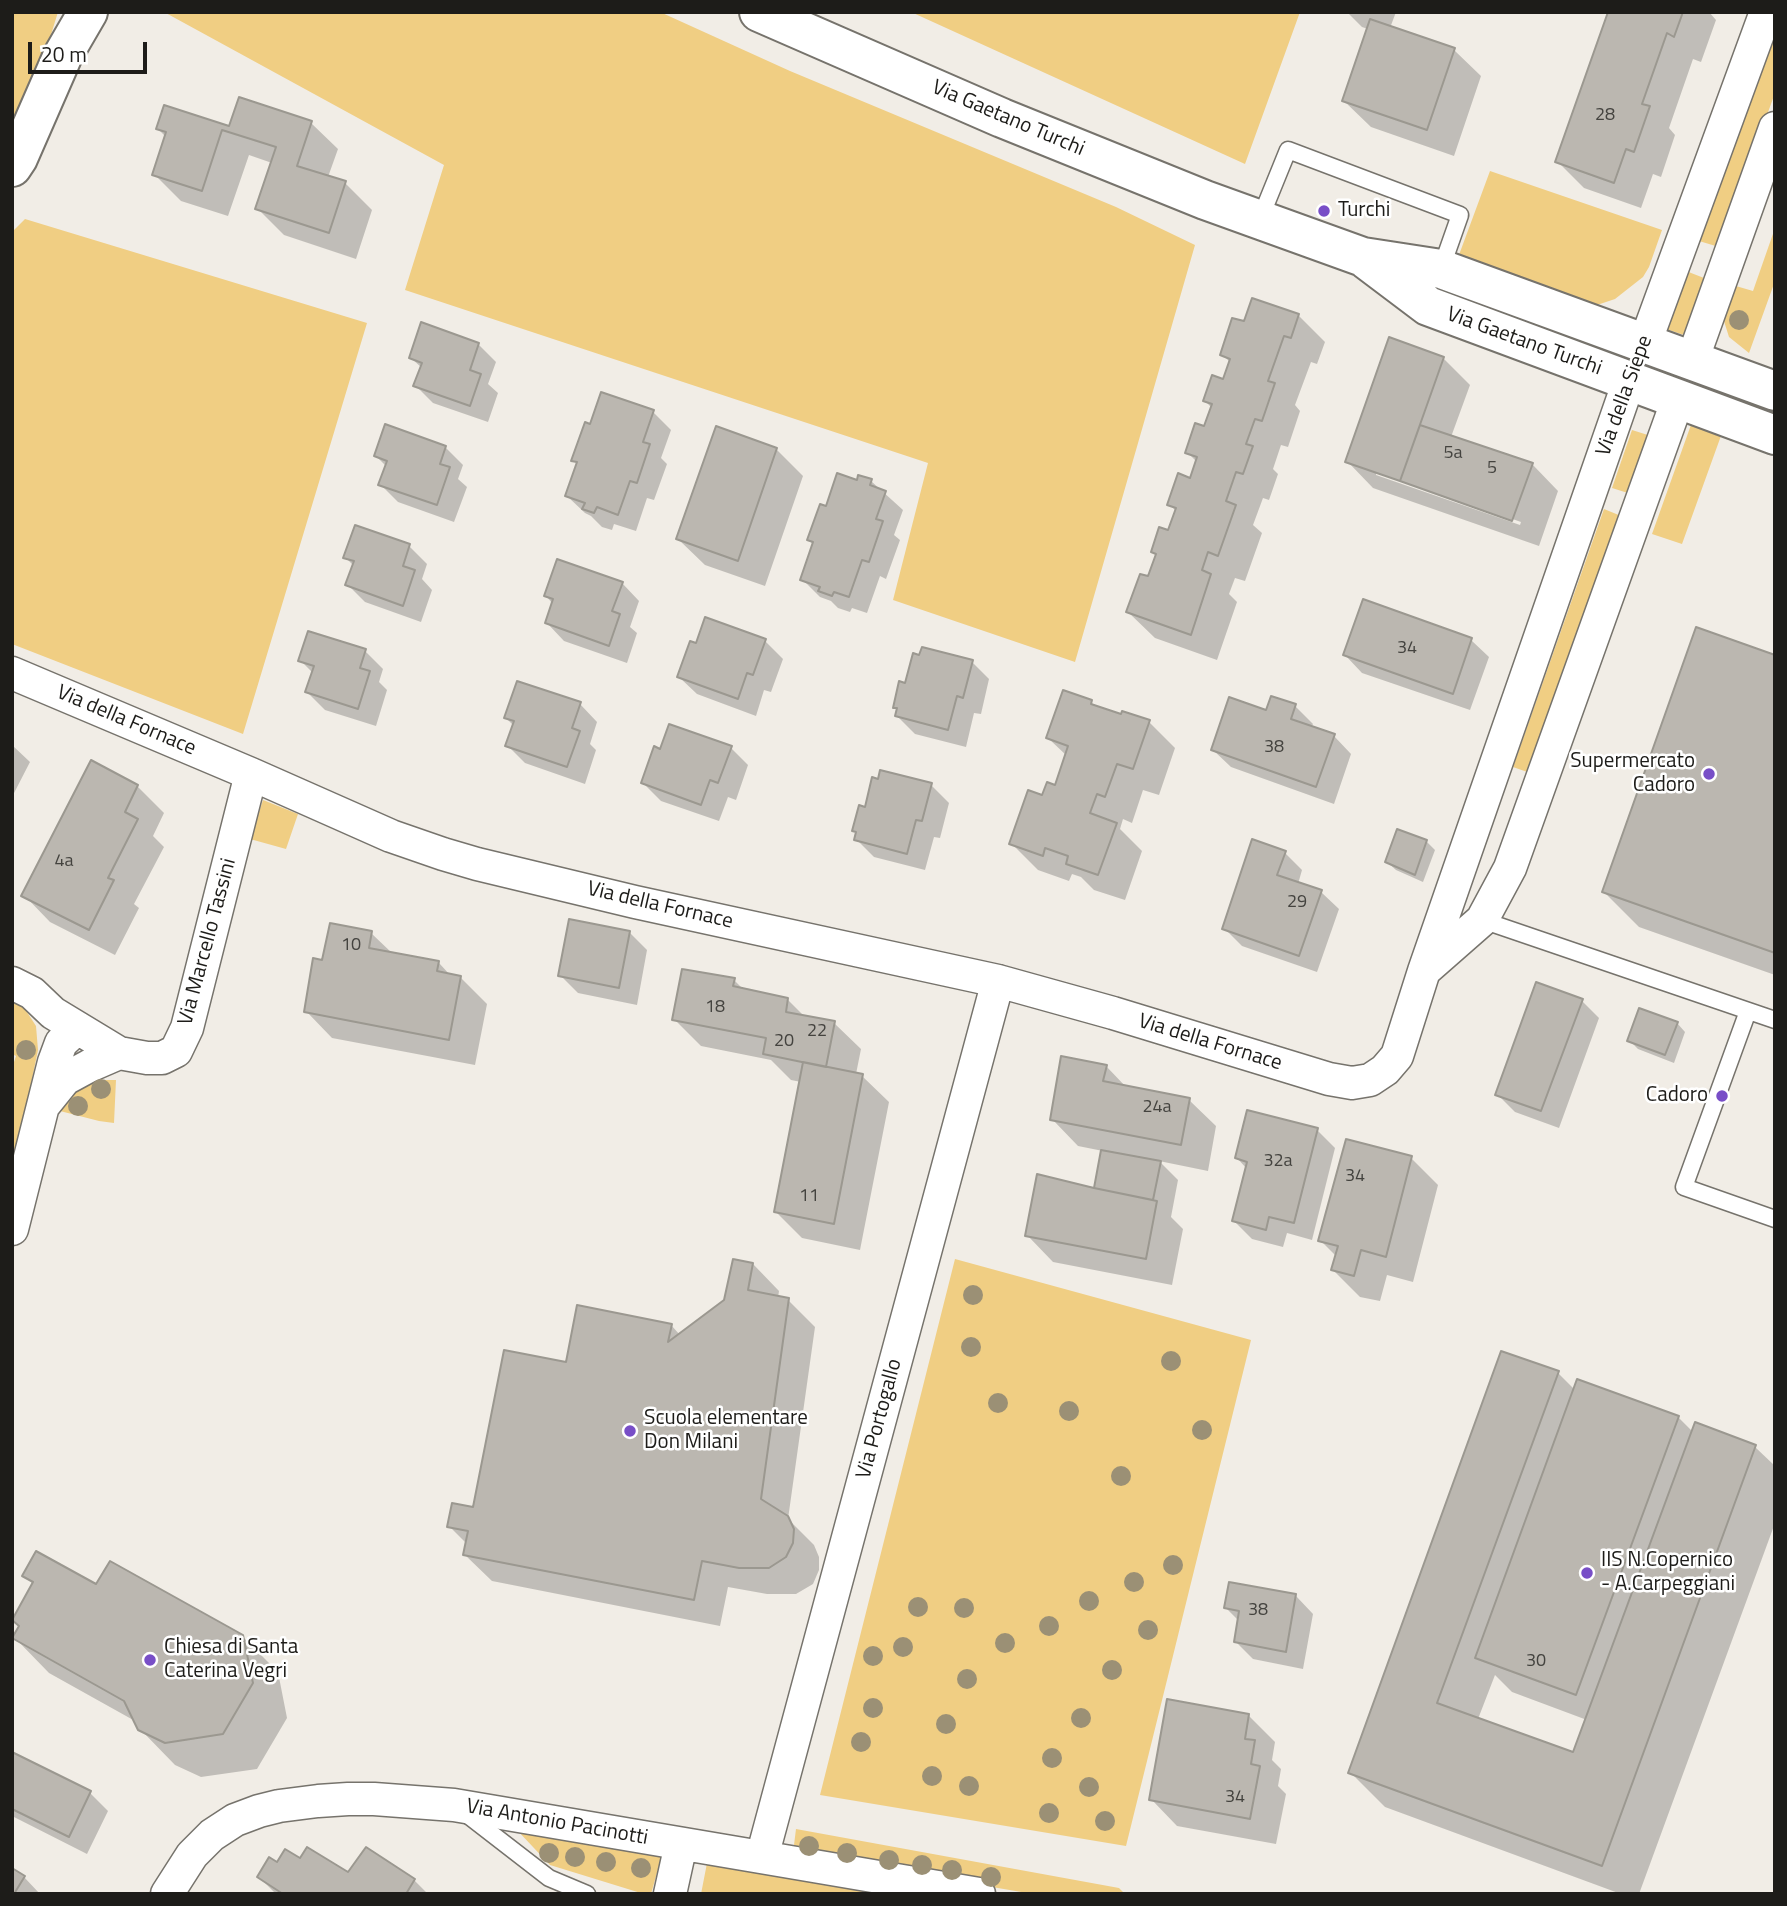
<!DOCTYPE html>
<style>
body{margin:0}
#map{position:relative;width:1787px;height:1906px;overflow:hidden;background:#f1ede6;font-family:"Titillium Web",sans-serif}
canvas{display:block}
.frame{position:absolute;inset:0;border:14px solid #1d1c19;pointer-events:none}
.scale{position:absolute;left:28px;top:42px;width:119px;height:32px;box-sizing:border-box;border:4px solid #1d1c19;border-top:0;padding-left:9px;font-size:21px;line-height:24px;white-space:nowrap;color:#1d1c19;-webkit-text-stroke:5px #fff;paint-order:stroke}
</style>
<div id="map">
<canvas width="1787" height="1906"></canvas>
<div class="frame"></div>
<div class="scale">20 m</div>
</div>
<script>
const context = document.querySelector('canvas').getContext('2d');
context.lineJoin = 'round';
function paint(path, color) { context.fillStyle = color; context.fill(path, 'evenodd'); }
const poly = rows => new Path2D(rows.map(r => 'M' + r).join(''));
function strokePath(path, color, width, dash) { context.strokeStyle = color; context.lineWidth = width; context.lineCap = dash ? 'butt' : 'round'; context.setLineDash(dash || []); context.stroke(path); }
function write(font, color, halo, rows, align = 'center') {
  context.font = font + ' "Titillium Web",sans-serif'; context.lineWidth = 5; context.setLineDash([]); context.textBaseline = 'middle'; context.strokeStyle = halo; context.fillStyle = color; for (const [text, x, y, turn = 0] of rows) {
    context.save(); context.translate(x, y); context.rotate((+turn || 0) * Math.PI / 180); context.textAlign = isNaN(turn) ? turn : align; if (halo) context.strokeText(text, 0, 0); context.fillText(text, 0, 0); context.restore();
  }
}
paint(poly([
 [12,12,58,12,41,67,12,130],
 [164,12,660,12,790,71,1116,207,1195,245,1075,662,893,600,928,463,405,290,444,165],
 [911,12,1300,12,1245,164],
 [1772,39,1775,41,1775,93,1719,247,1699,241],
 [1490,171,1662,230,1649,267,1643,277,1615,299,1600,304,1586,304,1456,263],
 [25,219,367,323,243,734,12,644,12,232],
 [1775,228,1775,281,1749,353,1729,337,1723,318,1729,284,1753,291],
 [1686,271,1704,278,1684,335,1666,329],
 [1692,422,1722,433,1682,544,1652,534],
 [1632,430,1651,436,1631,494,1612,488],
 [1604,509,1626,518,1533,774,1513,767],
 [263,800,298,814,286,849,250,839],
 [12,1000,25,1009,36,1026,38,1050,15,1162,12,1165,12,1068,16,1056,12,1054],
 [91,1080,116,1080,114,1123,99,1121,60,1111,75,1091],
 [955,1259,1251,1340,1126,1846,820,1795],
 [516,1829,662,1855,651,1894,644,1894,550,1865],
 [796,1829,1119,1888,1125,1894,1033,1894,793,1853],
 [708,1858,890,1894,701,1894]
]), '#f0ce83');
paint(poly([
 [1347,12,1396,12,1390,28,1454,50,1481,76,1454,156,1371,127,1344,101,1368,29,1362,27],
 [1609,12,1709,12,1716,20,1701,62,1693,59,1669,128,1675,135,1661,177,1653,174,1641,208,1584,188,1557,161],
 [311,123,338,149,328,177,345,183,372,210,356,259,284,235,257,208,272,163,249,155,228,216,181,201,154,174,166,137,158,129,230,129],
 [1298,315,1325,342,1317,364,1311,362,1295,405,1300,411,1288,447,1281,445,1273,469,1278,474,1269,500,1263,498,1253,525,1262,533,1245,581,1235,578,1229,594,1237,602,1217,660,1155,638,1128,612,1149,579,1157,556,1153,551,1169,532,1177,512,1169,504,1191,480,1197,462,1187,452,1205,429,1212,408,1205,401,1224,381,1231,363,1222,354,1245,324],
 [478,344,496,362,488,384,498,393,488,422,433,403,415,385,422,368,411,358],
 [1443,358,1470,385,1451,437,1532,464,1558,491,1539,546,1373,488,1347,461],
 [1376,471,1521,522,1520,525,1376,475],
 [653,412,671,430,661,458,667,464,654,500,647,498,636,531,614,524,612,530,602,527,591,516,585,513,567,496,578,465,573,460],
 [717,429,777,450,803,476,765,586,705,565,678,539],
 [445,447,463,465,458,479,467,487,454,522,398,502,380,484,387,467,376,456],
 [871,481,903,510,894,535,900,540,886,579,880,576,867,613,852,608,850,612,838,608,831,601,820,597,802,579,814,545,809,540,827,508,858,482],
 [409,546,427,564,422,579,432,590,421,622,365,602,347,584,354,566,345,557],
 [622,583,639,601,630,627,637,633,627,663,564,641,547,623,553,604,546,596],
 [1471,640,1489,657,1470,710,1362,673,1345,655],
 [765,641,783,659,771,692,764,690,756,716,697,694,679,677,697,645],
 [365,651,383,669,379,682,387,690,376,726,325,710,307,692,313,673,300,660],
 [1775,657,1775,975,1639,927,1604,892],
 [972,662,989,679,981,714,974,713,966,747,915,734,897,716,899,711,895,707,907,685],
 [1091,702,1097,708,1149,722,1175,748,1159,795,1143,790,1132,823,1123,819,1120,829,1142,851,1125,900,1094,890,1081,877,1072,874,1069,881,1038,870,1011,843,1043,797,1056,787,1067,756,1048,738],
 [580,704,597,722,590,744,596,750,585,784,525,763,507,745,514,726,506,718],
 [1295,706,1313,724,1311,728,1334,736,1351,754,1334,804,1231,767,1213,750,1267,713],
 [12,745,30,762,12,797],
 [731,748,748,765,736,800,728,797,719,821,661,801,643,783,661,751],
 [931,785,949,803,940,838,934,837,925,870,874,857,856,839,858,834,854,831,866,809],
 [137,786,164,813,153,836,164,847,134,904,139,908,115,955,50,922,24,895],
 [1426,841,1435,850,1423,882,1396,870,1387,862],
 [1285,853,1302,870,1298,884,1321,892,1339,909,1317,972,1242,946,1224,928],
 [629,932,647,950,637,1005,578,993,560,975],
 [371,933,393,954,439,963,451,976,460,977,487,1004,475,1065,332,1038,306,1011,324,962],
 [734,980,745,991,787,999,805,1017,834,1023,861,1049,856,1074,862,1076,889,1102,860,1250,802,1238,776,1212,801,1082,791,1080,771,1060,701,1046,674,1019],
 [1582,1001,1599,1018,1559,1128,1515,1112,1497,1094],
 [1677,1023,1685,1032,1674,1063,1638,1049,1629,1040],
 [1106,1066,1127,1088,1189,1100,1216,1126,1208,1171,1159,1161,1178,1180,1171,1217,1183,1229,1172,1285,1053,1262,1027,1235,1095,1190,1103,1151,1078,1146,1052,1119],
 [1317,1130,1335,1148,1312,1240,1287,1233,1283,1247,1252,1239,1234,1221,1247,1169,1237,1158],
 [1411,1158,1438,1185,1413,1282,1387,1275,1380,1301,1360,1297,1333,1270,1337,1257,1320,1240],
 [753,1264,779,1291,778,1298,788,1300,815,1327,788,1519,814,1545,819,1557,819,1570,813,1584,796,1594,767,1594,728,1587,720,1626,492,1581,465,1555,467,1544,449,1526,475,1509,567,1364,671,1325,680,1335,725,1301],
 [1558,1373,1575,1390,1678,1417,1693,1432,1755,1447,1775,1466,1775,1523,1639,1894,1621,1894,1385,1807,1350,1772],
 [1495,1675,1512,1692,1587,1720,1574,1755,1478,1719],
 [25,1576,96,1587,242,1636,278,1672,287,1718,257,1769,201,1777,175,1765,140,1729,135,1721,49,1673,15,1638,20,1628,14,1621,34,1585],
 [1296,1596,1313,1614,1303,1669,1253,1659,1236,1642,1239,1621,1226,1608],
 [1248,1715,1275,1742,1272,1760,1281,1769,1278,1786,1286,1794,1276,1844,1177,1826,1151,1799],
 [12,1754,90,1793,108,1811,87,1854,12,1816],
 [366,1849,414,1880,428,1894,276,1894,259,1877,277,1865,300,1861,348,1875],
 [24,1877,40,1894,12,1894]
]), '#0003');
const building = poly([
 [1608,12,1683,12,1674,37,1667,33,1642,104,1650,106,1634,152,1626,149,1614,183,1555,162,1608,12],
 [1370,19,1455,48,1427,130,1342,101,1370,19],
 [239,97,312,121,297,166,346,181,329,233,255,209,276,147,222,130,202,191,152,175,166,132,156,129,164,105,229,126,239,97],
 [1252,298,1299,314,1291,338,1284,336,1268,381,1275,383,1262,421,1255,419,1246,444,1253,446,1243,474,1236,472,1226,501,1236,505,1218,556,1208,552,1202,570,1211,574,1191,635,1126,612,1140,574,1148,576,1156,554,1151,552,1159,527,1168,530,1176,508,1167,505,1178,473,1190,478,1197,457,1185,453,1195,423,1204,426,1212,404,1203,401,1212,375,1223,379,1230,359,1220,355,1232,318,1244,321,1252,298],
 [421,322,479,343,470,370,481,374,470,406,413,386,422,363,409,358,421,322],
 [1389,337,1444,357,1400,481,1345,462,1389,337],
 [601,392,654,410,643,442,650,444,637,483,630,481,618,515,597,507,594,513,582,509,585,503,565,496,577,462,571,461,585,422,590,424,601,392],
 [385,424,446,446,440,464,450,467,437,505,378,485,387,461,374,456,385,424],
 [1420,425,1533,463,1512,521,1400,481,1420,425],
 [716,426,777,448,738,561,676,539,716,426],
 [837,473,857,480,858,475,872,479,870,485,886,491,876,519,883,521,869,562,862,560,849,597,834,592,832,596,818,591,820,587,800,580,813,542,807,540,820,504,826,506,837,473],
 [355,525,410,544,403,566,415,570,403,606,345,585,354,561,343,558,355,525],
 [557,559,623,582,612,611,620,614,609,646,545,623,553,599,544,596,557,559],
 [1363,599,1472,638,1453,694,1343,655,1363,599],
 [705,617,766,639,753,675,747,673,738,699,677,677,690,641,696,643,705,617],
 [1696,627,1775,655,1775,953,1602,892,1696,627],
 [308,631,366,649,360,668,370,671,358,709,305,692,314,666,298,661,308,631],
 [922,647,973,660,963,698,957,696,948,730,895,716,897,708,893,708,899,681,905,683,913,653,919,655,922,647],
 [517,681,581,702,572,728,580,731,567,767,505,746,514,721,504,718,517,681],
 [1063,690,1092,700,1091,704,1121,714,1122,711,1150,720,1133,769,1117,764,1105,797,1097,794,1090,813,1117,823,1098,875,1066,864,1068,856,1045,848,1043,856,1009,844,1028,790,1042,795,1047,782,1055,785,1068,746,1046,738,1063,690],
 [1271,696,1296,704,1291,719,1335,734,1316,787,1211,750,1229,697,1266,710,1271,696],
 [669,724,732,746,718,783,710,780,701,805,641,783,654,746,660,749,669,724],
 [91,760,138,785,125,812,138,819,108,878,114,880,89,930,21,896,91,760],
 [880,770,932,783,922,821,916,820,907,854,854,840,856,832,852,831,859,805,865,807,872,777,878,779,880,770],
 [1397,829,1427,840,1415,875,1385,862,1397,829],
 [1252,839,1286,851,1277,875,1322,890,1299,956,1222,929,1252,839],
 [569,919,630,931,619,988,558,976,569,919],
 [330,923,372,931,369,948,439,961,437,971,461,976,449,1040,304,1012,313,958,322,960,330,923],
 [682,969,735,978,733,986,788,998,786,1012,835,1021,826,1067,763,1054,766,1038,672,1020,682,969],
 [1536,982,1583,999,1541,1111,1495,1095,1536,982],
 [1639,1008,1678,1022,1665,1055,1627,1041,1639,1008],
 [1061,1056,1107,1065,1103,1081,1190,1098,1181,1145,1050,1120,1061,1056],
 [803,1062,863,1074,834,1224,774,1212,803,1062],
 [1247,1110,1318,1128,1294,1223,1269,1217,1266,1230,1232,1221,1247,1162,1235,1158,1247,1110],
 [1346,1139,1412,1156,1386,1257,1361,1250,1354,1276,1331,1270,1338,1246,1318,1241,1346,1139],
 [1101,1150,1161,1161,1153,1200,1094,1188,1101,1150],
 [1037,1174,1094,1188,1157,1201,1146,1259,1025,1236,1037,1174],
 [733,1259,753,1263,748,1290,789,1298,761,1499,788,1516,794,1529,793,1543,786,1557,769,1568,739,1568,702,1561,694,1600,463,1555,468,1531,447,1527,452,1503,473,1507,504,1350,566,1362,577,1305,672,1324,668,1342,724,1300,733,1259],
 [1501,1351,1559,1371,1437,1703,1573,1752,1695,1422,1756,1445,1602,1866,1348,1773,1501,1351],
 [1577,1379,1679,1416,1576,1695,1475,1658,1577,1379],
 [36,1551,96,1584,110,1561,243,1635,253,1683,223,1734,165,1743,138,1730,124,1701,12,1638,19,1626,12,1620,33,1582,22,1576,36,1551],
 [1229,1582,1296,1594,1286,1652,1234,1642,1239,1611,1224,1608,1229,1582],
 [1167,1699,1249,1714,1245,1739,1255,1740,1251,1764,1260,1766,1250,1819,1149,1800,1167,1699],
 [12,1752,91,1791,69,1837,12,1809,12,1752],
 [307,1847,348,1872,366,1847,415,1879,406,1894,283,1894,257,1877,269,1857,277,1862,285,1849,300,1858,307,1847],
 [12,1868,25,1876,14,1894,12,1894,12,1868]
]);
paint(building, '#bbb7b0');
strokePath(building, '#9b9890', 2);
const service = poly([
 [1260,219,1288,150,1460,215,1441,269],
 [1482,920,1775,1020],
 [1748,1011,1684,1187,1775,1219],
 [465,1813,549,1878,587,1894]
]);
const minor = poly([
 [1645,343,1766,12],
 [1692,361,1775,128],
 [12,673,251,774,391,836,443,854,477,864,635,902,998,981,1113,1013,1329,1079,1352,1083,1370,1080,1385,1070,1397,1056,1424,971,1629,381],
 [1425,970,1482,920,1510,868,1678,399],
 [12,983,32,993,53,1013,119,1053,147,1058,162,1058,176,1051,187,1028,251,774],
 [44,1105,65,1079,89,1066,119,1053],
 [12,1229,54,1062,61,1043,77,1028],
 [762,1857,998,981],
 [167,1894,192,1855,212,1835,235,1820,259,1811,279,1806,318,1801,348,1799,374,1799,454,1805,979,1894],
 [670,1894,681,1844]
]);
const tertiary = poly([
 [759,12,1002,118,1205,200,1363,257,1441,269,1775,391],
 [1367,260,1428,306,1775,435]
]);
const secondary = poly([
 [12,167,18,158,63,55,88,12]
]);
strokePath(service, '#76736c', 19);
strokePath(minor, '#76736c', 35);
strokePath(tertiary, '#76736c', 42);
strokePath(secondary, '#76736c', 42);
strokePath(service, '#fff', 16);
strokePath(minor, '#fff', 32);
strokePath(tertiary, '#fff', 38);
strokePath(secondary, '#fff', 38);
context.fillStyle = '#9b9075';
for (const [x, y] of [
 [1739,320],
 [26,1050],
 [101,1089],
 [78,1106],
 [973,1295],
 [971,1347],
 [1171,1361],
 [998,1403],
 [1069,1411],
 [1202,1430],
 [1121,1476],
 [1173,1565],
 [1134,1582],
 [1089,1601],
 [918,1607],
 [964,1608],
 [1049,1626],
 [1148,1630],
 [1005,1643],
 [903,1647],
 [873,1656],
 [1112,1670],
 [967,1679],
 [873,1708],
 [1081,1718],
 [946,1724],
 [861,1742],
 [1052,1758],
 [932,1776],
 [969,1786],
 [1089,1787],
 [1049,1813],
 [1105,1821],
 [809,1846],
 [549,1853],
 [847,1853],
 [575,1857],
 [889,1860],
 [606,1862],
 [922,1865],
 [641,1868],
 [952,1870],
 [991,1877]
]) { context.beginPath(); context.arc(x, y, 10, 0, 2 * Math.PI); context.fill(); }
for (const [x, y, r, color] of [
 [1324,211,7,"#784ec7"],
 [1709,774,7,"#784ec7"],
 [1722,1096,7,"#784ec7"],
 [630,1431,7,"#784ec7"],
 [1587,1573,7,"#784ec7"],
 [150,1660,7,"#784ec7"]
]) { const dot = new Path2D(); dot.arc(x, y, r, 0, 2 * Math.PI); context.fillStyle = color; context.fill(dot); strokePath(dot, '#fff', 2.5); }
write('18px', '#44433f', null, [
 ["28",1605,116],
 ["5a",1453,454],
 ["5",1492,469],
 ["34",1407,649],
 ["38",1274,748],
 ["4a",64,862],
 ["29",1297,903],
 ["10",351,946],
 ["18",715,1008],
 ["22",817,1032],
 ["20",784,1042],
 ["24a",1157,1108],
 ["32a",1278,1162],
 ["34",1355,1177],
 ["11",809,1197],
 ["38",1258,1611],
 ["30",1536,1662],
 ["34",1235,1798]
]);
write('21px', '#1d1c19', '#fff', [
 ["Via Gaetano Turchi",1008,119,23],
 ["Via Gaetano Turchi",1524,342,20],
 ["Via della Siepe",1625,396,-70],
 ["Via della Fornace",126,721,23],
 ["Via della Fornace",660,906,13],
 ["Via Marcello Tassini",208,942,-75],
 ["Via della Fornace",1210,1043,17],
 ["Via Portogallo",880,1419,-75],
 ["Via Antonio Pacinotti",557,1823,10]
]);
write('21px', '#1d1c19', '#fff', [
 ["Turchi",1338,211],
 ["Supermercato",1695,762,"right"],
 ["Cadoro",1695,786,"right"],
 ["Cadoro",1708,1096,"right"],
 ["Scuola elementare",644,1419],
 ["Don Milani",644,1443],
 ["IIS N.Copernico",1601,1561],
 ["- A.Carpeggiani",1601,1585],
 ["Chiesa di Santa",164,1648],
 ["Caterina Vegri",164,1672]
], 'left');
</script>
